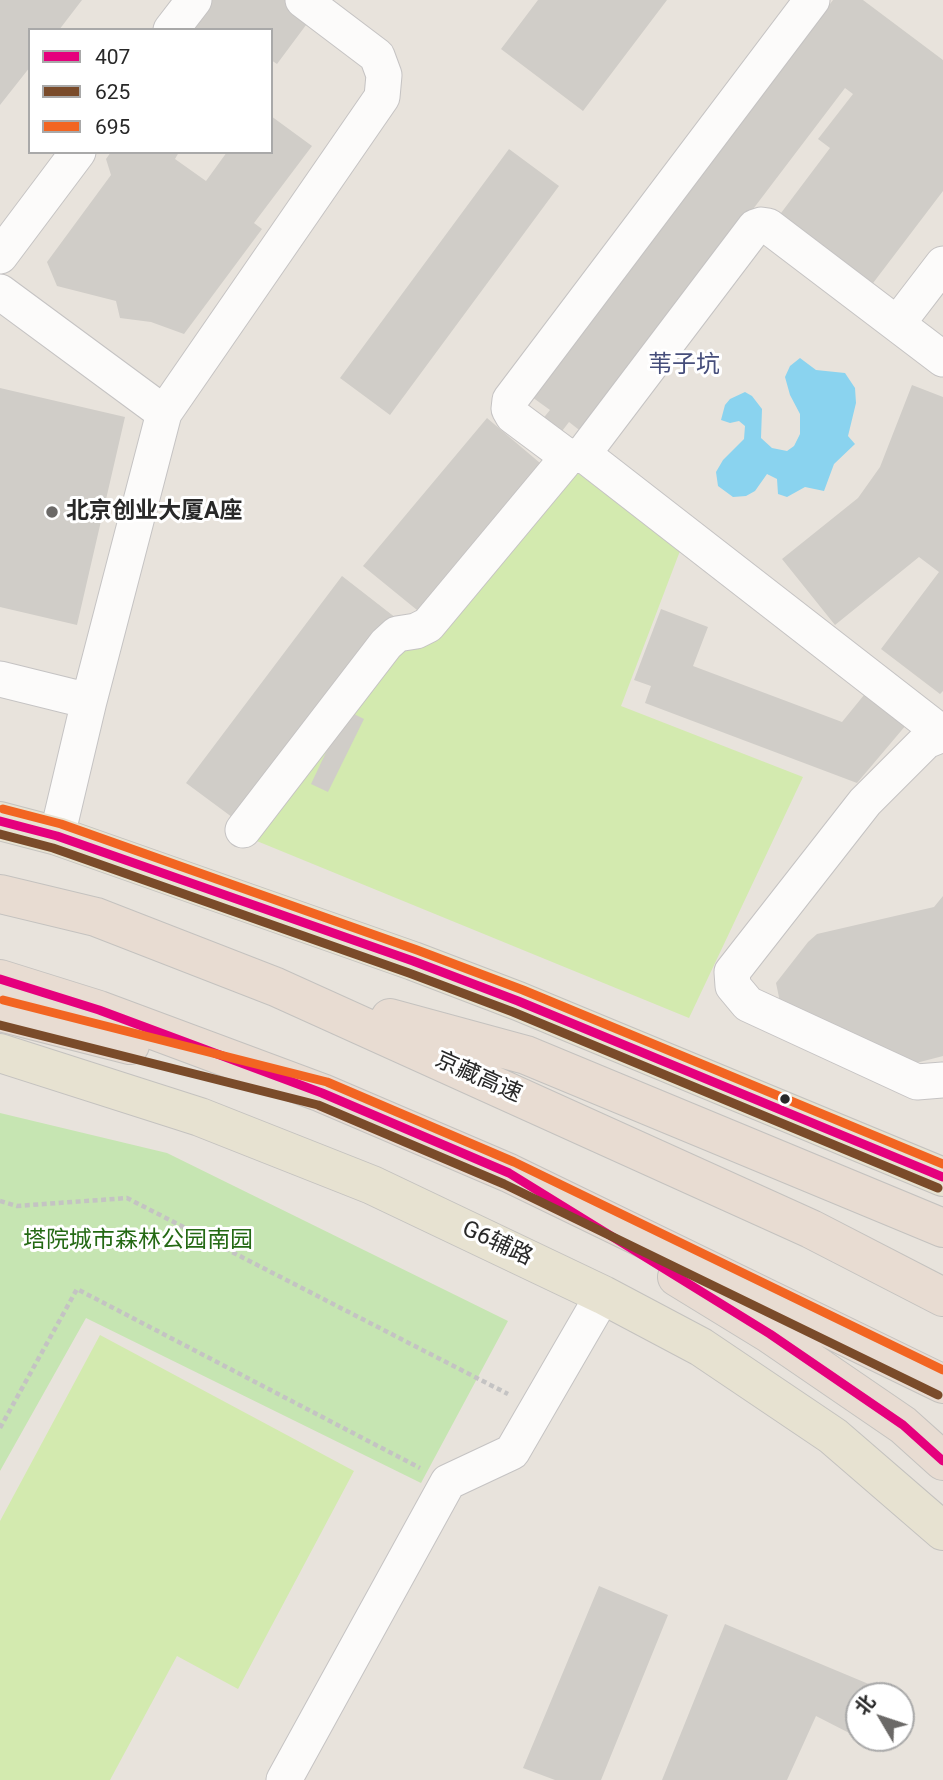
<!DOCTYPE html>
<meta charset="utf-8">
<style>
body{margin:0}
#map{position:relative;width:943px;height:1780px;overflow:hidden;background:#e8e3dc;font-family:Roboto,"Noto Sans SC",sans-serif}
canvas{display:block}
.legend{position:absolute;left:28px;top:28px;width:245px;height:126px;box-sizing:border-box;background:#fff;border:2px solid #a9a9a9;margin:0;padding:9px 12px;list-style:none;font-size:21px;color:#282828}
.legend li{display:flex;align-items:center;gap:14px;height:35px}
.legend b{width:35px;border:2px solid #a9a9a9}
.north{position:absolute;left:845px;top:1682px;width:70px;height:70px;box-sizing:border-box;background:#fff;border:2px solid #a9a9a9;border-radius:50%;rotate:309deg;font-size:19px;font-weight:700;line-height:28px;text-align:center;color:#282828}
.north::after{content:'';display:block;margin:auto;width:24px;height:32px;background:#6b6967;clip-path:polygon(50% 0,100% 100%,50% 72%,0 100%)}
</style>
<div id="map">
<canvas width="943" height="1780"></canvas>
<ul class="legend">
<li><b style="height:9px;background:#e5007d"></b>407</li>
<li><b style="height:9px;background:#7a4b2a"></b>625</li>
<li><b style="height:9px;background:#f26522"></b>695</li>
</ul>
<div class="north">北</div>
</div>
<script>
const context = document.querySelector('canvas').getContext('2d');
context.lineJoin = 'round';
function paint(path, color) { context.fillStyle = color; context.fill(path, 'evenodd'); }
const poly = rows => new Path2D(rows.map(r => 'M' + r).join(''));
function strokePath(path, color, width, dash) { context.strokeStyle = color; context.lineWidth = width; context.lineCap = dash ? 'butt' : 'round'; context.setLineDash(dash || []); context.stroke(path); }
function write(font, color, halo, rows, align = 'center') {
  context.font = font + ' Roboto,"Noto Sans SC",sans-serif'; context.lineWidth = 6; context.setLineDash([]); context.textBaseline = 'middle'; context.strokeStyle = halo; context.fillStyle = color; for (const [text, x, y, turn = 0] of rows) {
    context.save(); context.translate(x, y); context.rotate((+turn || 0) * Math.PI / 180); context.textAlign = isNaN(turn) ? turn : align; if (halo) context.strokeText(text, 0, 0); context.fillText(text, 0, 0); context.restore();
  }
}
paint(poly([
 [0,1113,167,1153,508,1321,421,1483,86,1318,0,1471]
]), '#c6e5b2');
paint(poly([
 [570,467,680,551,621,706,803,777,689,1018,247,837,393,647],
 [100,1335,354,1471,238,1689,177,1656,110,1780,0,1780,0,1521]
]), '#d3eaaf');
paint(poly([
 [800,358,816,370,845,373,855,388,856,403,848,436,855,444,834,464,824,491,805,487,787,497,778,494,777,479,767,474,755,491,746,496,733,497,718,486,716,472,723,460,744,439,745,426,739,421,730,423,721,420,725,405,730,399,745,392,752,396,762,409,761,438,772,448,787,451,794,446,800,434,800,414,790,395,785,377,790,366]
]), '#8ad3ef');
paint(poly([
 [0,0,82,0,59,30,30,30,30,67,0,105],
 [211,0,289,0,312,17,277,64,271,60,271,30,188,30],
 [538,0,667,0,583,111,501,49],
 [833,0,863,0,943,60,943,191,867,291,775,221,830,148,818,139,853,94,845,88,583,433,569,422,559,435,541,421,550,410,532,397],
 [271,116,312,146,254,223,262,229,184,334,151,322,120,318,116,301,57,286,47,262,111,175,106,159,111,152,179,152,175,159,206,181,227,152,271,152],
 [509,149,559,186,390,415,340,378],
 [912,385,943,397,943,691,940,694,881,649,939,572,919,557,835,625,782,559,858,498,880,467],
 [0,388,125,417,77,625,0,607],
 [487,418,540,463,417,610,363,566],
 [342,576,396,618,240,823,186,783],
 [661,609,708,627,693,666,842,722,873,684,912,718,857,783,645,703,651,686,634,680],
 [346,710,364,719,328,792,311,784],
 [943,896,943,1056,916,1063,780,1002,776,983,808,942,817,934,934,907],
 [599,1586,668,1615,601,1780,555,1780,523,1768],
 [725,1624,883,1690,880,1696,859,1696,859,1738,816,1716,787,1780,662,1780]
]), '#d0cdc8');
const minor = poly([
 [171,30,194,0],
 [0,256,78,152],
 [0,292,164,413,89,701],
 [897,324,943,264],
 [164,413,382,97,384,75,377,56,303,0],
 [583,454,943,734],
 [568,457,513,416,509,409,510,400,812,0],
 [0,679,89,701,57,836],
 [943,734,926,741,865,802,732,972,733,986,748,1004,917,1082,943,1080],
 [243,830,386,644,397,634,416,631,428,625,568,457,583,454,755,227,761,225,768,226,943,359],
 [284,1780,448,1482,512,1452,603,1295]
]);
const major = poly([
 [0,821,57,836,413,961,518,1001,943,1177],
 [0,1053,200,1117,372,1185,603,1295,701,1347,833,1436,943,1531]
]);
const highway = poly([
 [0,894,96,917,276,987,811,1229,943,1297],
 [0,979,99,1010,322,1093,509,1173,943,1384],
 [0,1012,130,1045],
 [390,1018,526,1055,943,1228],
 [677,1277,770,1334,903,1425,943,1461]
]);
strokePath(minor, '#c5c3c3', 37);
strokePath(major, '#c4c2bf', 40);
strokePath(highway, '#c4c2bf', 40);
strokePath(poly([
 [0,1201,17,1206,127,1198,508,1394],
 [0,1428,77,1289,420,1468]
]), '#c4c3c3', 4.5, [5, 3.5]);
strokePath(minor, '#fcfbfa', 35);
strokePath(major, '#e7e2d1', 38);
strokePath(highway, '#e8dcd2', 38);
strokePath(poly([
 [0,821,57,836,413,961,518,1001,943,1177],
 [0,979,99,1010,322,1093,509,1173,770,1334,903,1425,943,1461]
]), '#e5007d', 9);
strokePath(poly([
 [0,834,53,848,409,973,513,1012,938,1188],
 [0,1025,318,1105,504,1184,938,1395]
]), '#7a4b2a', 9);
strokePath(poly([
 [3,809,61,824,417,950,523,990,943,1164],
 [3,1000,327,1082,514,1162,943,1370]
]), '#f26522', 9);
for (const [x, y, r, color] of [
 [52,512,7,"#6b6967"],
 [785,1099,6,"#282828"]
]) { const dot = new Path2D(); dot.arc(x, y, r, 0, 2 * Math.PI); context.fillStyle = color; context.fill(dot); strokePath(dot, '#fff', 2.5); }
write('bold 23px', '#282828', '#fff', [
 ["北京创业大厦A座",66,512]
], 'left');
write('23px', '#282828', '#fff', [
 ["京藏高速",478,1078,24],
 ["G6辅路",497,1244,25]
]);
write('23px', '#246914', '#fff', [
 ["塔院城市森林公园南园",138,1241]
]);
write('24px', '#464e7b', '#fff', [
 ["苇子坑",684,366]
]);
</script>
